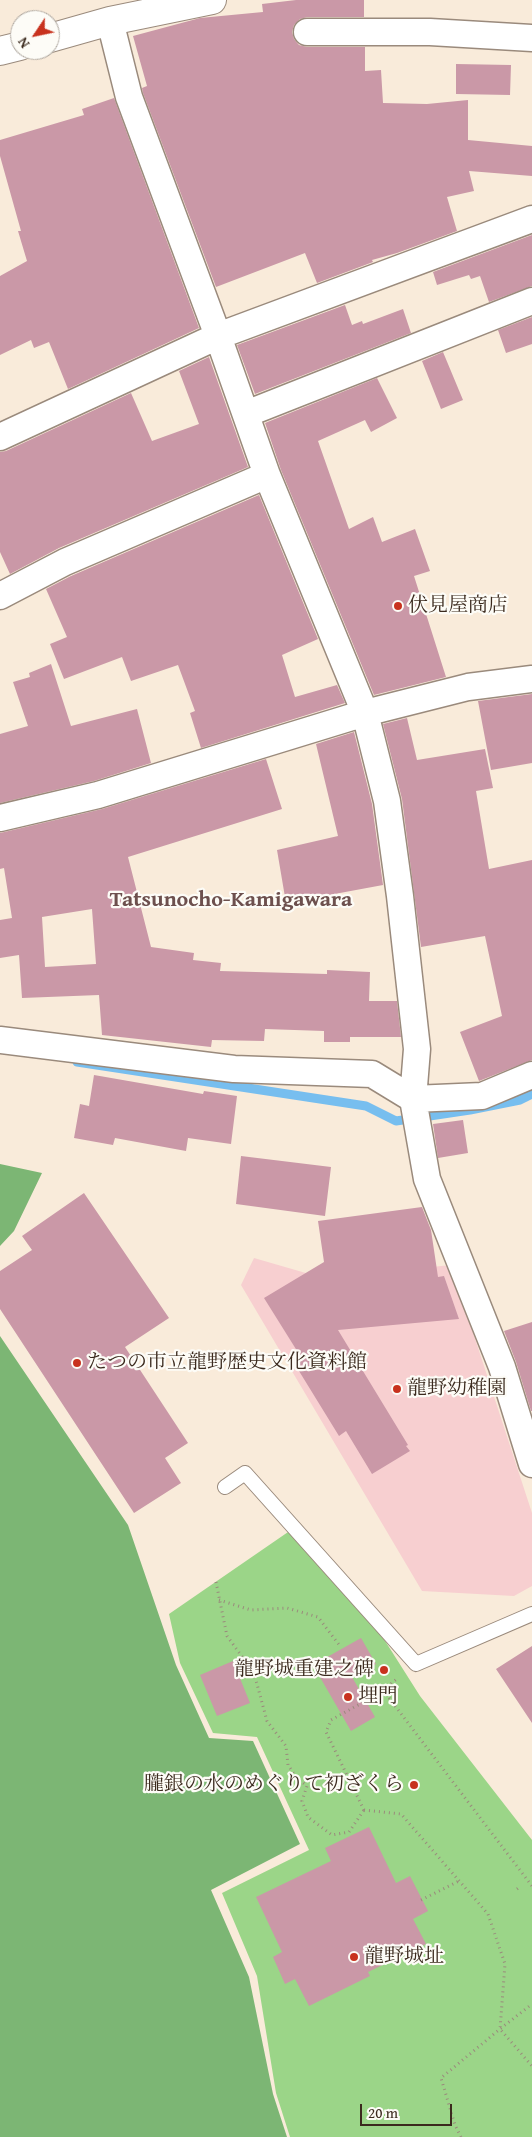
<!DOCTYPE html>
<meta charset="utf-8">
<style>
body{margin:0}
#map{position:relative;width:532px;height:2137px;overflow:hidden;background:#f9ebda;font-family:"Gentium Book Plus",serif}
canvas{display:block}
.north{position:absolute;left:10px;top:10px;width:50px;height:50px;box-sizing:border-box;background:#fdfcf7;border:1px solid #afa8a0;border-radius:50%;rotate:236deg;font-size:14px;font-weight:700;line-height:20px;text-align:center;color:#3b2a1e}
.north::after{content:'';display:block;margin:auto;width:18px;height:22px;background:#c8321e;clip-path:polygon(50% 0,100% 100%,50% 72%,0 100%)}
.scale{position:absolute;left:360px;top:2104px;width:92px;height:22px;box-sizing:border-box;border:2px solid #3b2a1e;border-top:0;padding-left:6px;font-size:15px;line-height:18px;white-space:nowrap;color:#3b2a1e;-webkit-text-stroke:4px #fdfcf7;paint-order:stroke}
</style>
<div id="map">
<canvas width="532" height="2137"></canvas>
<div class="north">N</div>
<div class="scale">20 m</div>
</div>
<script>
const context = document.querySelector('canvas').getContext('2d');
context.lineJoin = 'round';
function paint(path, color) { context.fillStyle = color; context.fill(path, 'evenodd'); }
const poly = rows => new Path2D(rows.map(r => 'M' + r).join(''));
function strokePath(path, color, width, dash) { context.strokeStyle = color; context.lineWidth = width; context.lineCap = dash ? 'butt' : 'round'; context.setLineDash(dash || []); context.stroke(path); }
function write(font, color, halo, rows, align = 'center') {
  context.font = font + ' "Gentium Book Plus","Noto Serif JP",serif'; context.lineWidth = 4.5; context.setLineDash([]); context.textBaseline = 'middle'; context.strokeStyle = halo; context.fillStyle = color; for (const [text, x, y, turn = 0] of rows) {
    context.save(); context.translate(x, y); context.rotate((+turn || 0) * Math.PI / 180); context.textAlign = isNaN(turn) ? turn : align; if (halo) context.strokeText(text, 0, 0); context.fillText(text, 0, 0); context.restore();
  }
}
paint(poly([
 [254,1258,323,1278,451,1265,532,1513,532,1586,514,1596,422,1591,241,1285]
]), '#f7cfd0');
paint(poly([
 [291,1530,368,1614,420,1696,532,1840,532,2137,290,2137,276,2093,257,1976,222,1893,309,1850,257,1737,213,1733,180,1663,169,1614]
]), '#9bd588');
paint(poly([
 [0,1164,42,1173,14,1231,0,1246],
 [0,1336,128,1525,176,1665,209,1738,253,1741,300,1844,211,1890,249,1977,273,2094,287,2137,0,2137]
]), '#7cb674');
strokePath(poly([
 [77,1062,366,1106,396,1121,470,1110,520,1100,532,1094]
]), '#77beef', 9);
paint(poly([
 [296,0,364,0,364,17,307,17,300,19,294,25,292,32,294,39,299,45,307,47,365,47,365,71,381,70,383,103,427,104,468,100,468,140,532,146,532,176,469,171,474,191,447,197,457,231,397,253,372,260,373,262,317,283,305,253,216,287,143,93,142,88,147,86,133,36,200,18,263,12,262,4],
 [456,64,511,65,510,95,456,94],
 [114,98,199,328,68,389,49,342,34,348,31,340,0,355,0,276,27,261,18,231,21,231,0,156,0,140,84,115,82,109],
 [532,235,532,286,489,302,480,276,471,279,469,275,437,285,433,272],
 [345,305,352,325,362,321,363,324,403,309,411,333,255,394,237,345],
 [532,317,532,344,506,353,498,330],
 [443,352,463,400,441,409,422,361],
 [209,357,248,467,59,548,10,574,0,552,0,452,6,451,131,393,152,441,199,424,179,371],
 [377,378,397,418,371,432,365,420,318,441,349,529,373,517,382,542,415,529,430,571,414,576,446,677,374,695,281,470,265,423],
 [259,495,318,639,282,655,295,697,337,685,345,703,201,748,190,713,195,711,178,665,131,681,122,657,64,679,50,644,67,637,46,589,71,576],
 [51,664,71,726,137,709,151,763,94,781,0,803,0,734,28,726,13,682,30,677,29,673],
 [532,694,532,763,491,770,478,701],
 [407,718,417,760,485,749,493,788,476,791,489,869,532,860,532,1060,479,1081,460,1032,502,1016,485,936,421,947,402,799,383,724],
 [354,732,372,804,383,885,286,903,277,850,338,836,316,744],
 [266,759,282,809,128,857,151,947,194,953,193,960,221,963,220,971,327,974,327,970,370,972,369,1001,397,1001,401,1037,350,1037,350,1042,324,1042,324,1031,265,1029,264,1041,212,1040,211,1047,102,1035,99,995,22,998,19,955,0,958,0,920,12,918,4,868,0,869,0,833,102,809],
 [92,909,96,964,45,967,42,917],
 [94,1075,203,1094,204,1091,237,1096,231,1144,188,1138,186,1151,115,1138,113,1145,74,1138,80,1104,89,1106],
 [463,1120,468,1153,438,1158,433,1124],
 [241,1156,331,1167,325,1216,236,1204],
 [84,1193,169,1318,125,1347,188,1443,165,1458,181,1483,134,1513,0,1309,0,1271,32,1250,22,1236],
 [422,1207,431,1230,438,1277,444,1276,459,1319,338,1330,408,1445,406,1446,410,1451,372,1474,346,1431,339,1436,291,1358,299,1354,264,1298,324,1262,318,1221],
 [532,1322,532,1411,531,1411,516,1362,504,1331],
 [361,1638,376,1664,352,1677,375,1717,351,1731,313,1665],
 [532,1646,532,1723,496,1669],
 [233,1661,250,1703,217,1716,200,1675],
 [369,1827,396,1883,410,1876,428,1911,413,1919,426,1944,368,1972,370,1976,309,2006,295,1979,285,1984,273,1957,282,1952,256,1897,331,1861,325,1848]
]), '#ca98a7');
const service = poly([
 [225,1487,245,1473,416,1664,532,1614]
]);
const minor = poly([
 [110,21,129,97,218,336,267,475,365,713,387,801,400,896,417,1049,413,1099,427,1179,502,1367,532,1464],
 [307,32,430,32,532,38],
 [246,414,532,301],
 [0,437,218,336,532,219],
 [0,596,65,562,267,475],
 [0,818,98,795,365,713,468,687,532,679],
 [0,1040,234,1069,372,1074,413,1099,482,1096,532,1075]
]);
const trunk = poly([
 [50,38,110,21,212,0],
 [0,51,20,46]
]);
strokePath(service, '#9a8a7c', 16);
strokePath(minor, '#9a8a7c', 29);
strokePath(trunk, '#9a8a7c', 30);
strokePath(poly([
 [216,1582,227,1636,254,1673,267,1721,286,1746,288,1765,296,1777,307,1786,302,1801,308,1817,332,1835,349,1832,364,1810],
 [219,1600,251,1610,287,1608,318,1617,340,1646],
 [383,1690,532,1886],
 [364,1810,401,1814,488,1914,505,1964,500,2029,532,2066],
 [364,1810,326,1732,331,1720,378,1694,398,1678],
 [517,1889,521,1886],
 [421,1900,459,1881],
 [461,2137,455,2125,441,2078,500,2029,532,2004]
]), '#9a8a7c', 3, [1, 4]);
strokePath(service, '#fff', 14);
strokePath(minor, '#fff', 26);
strokePath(trunk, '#fff', 28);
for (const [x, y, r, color] of [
 [398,606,5,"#c8321e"],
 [77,1363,5,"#c8321e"],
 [397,1389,5,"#c8321e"],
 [384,1670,5,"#c8321e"],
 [348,1697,5,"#c8321e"],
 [414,1785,5,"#c8321e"],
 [354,1957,5,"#c8321e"]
]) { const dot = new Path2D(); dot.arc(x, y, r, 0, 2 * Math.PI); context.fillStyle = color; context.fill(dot); strokePath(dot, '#fdfcf7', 2); }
write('20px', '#3b2a1e', '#fdfcf7', [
 ["伏見屋商店",408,606],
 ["たつの市立龍野歴史文化資料館",87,1363],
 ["龍野幼稚園",407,1389],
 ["龍野城重建之碑",374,1670,"right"],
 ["埋門",358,1697],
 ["朧銀の水のめぐりて初ざくら",404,1785,"right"],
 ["龍野城址",364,1957]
], 'left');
write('bold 22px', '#6d504e', '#fdfcf7', [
 ["Tatsunocho-Kamigawara",231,900]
]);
</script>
